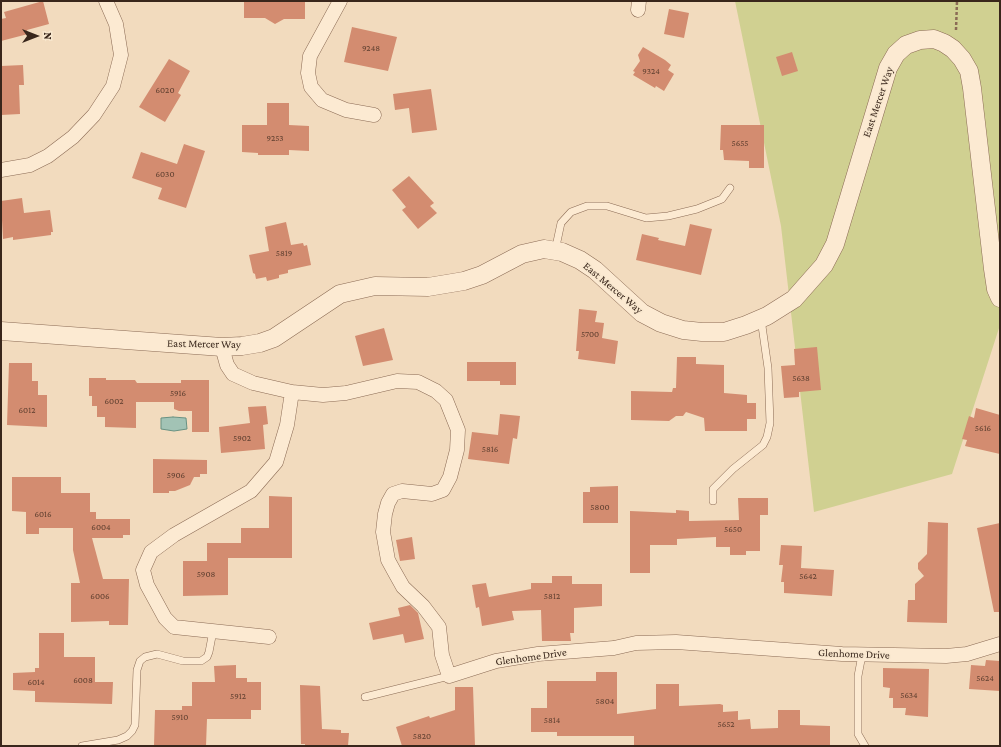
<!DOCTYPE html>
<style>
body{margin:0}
#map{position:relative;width:1001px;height:747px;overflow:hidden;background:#f2dbbe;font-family:"Crimson Pro",serif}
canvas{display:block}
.frame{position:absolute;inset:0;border:2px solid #39261b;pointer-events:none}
.north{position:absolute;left:16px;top:16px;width:40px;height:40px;-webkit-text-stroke:3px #f8e7ce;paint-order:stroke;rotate:90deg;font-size:11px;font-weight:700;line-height:16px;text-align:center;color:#39261b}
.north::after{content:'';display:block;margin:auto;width:14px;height:18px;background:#39261b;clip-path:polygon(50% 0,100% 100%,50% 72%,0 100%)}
</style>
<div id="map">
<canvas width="1001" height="747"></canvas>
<div class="frame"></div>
<div class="north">N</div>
</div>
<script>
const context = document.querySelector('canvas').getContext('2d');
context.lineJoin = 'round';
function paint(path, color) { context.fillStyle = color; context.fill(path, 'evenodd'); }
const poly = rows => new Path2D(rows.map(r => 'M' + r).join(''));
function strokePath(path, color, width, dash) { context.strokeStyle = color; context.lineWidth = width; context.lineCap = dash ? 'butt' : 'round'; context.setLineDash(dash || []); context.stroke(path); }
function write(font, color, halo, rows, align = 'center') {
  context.font = font + ' "Crimson Pro",serif'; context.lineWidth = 3; context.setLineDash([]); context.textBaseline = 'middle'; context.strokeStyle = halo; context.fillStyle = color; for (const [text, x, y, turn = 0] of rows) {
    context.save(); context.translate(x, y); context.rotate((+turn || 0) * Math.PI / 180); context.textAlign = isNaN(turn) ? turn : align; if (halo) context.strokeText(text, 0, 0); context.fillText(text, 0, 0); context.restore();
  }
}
paint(poly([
 [735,1,1000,1,1000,325,952,474,814,512,781,226]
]), '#d0d091');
const water = poly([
 [173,417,186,418,187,429,174,431,161,429,161,418,173,417]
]);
paint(water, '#a2c3b5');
strokePath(water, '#689182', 1);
paint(poly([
 [43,1,49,24,27,30,28,34,1,41,1,19,6,18,4,12],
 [244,1,305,1,305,19,284,19,275,24,265,18,244,18],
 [669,9,689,13,684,38,664,34],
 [352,27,397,37,388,71,344,62],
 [643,47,665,60,671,65,668,70,674,74,664,91,656,86,655,88,633,75,635,72,633,71,640,61,638,55],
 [792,52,798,71,782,76,776,57],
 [169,59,190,71,178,93,181,95,165,122,139,107],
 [23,65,24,85,19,85,20,114,1,115,1,66],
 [431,89,437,130,412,133,409,108,395,110,393,94],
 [267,103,289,103,289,125,309,126,309,151,289,150,289,155,258,155,258,153,242,152,242,125,267,125],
 [721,125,764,125,764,168,749,168,749,161,724,160,723,150,720,150],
 [184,144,205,151,186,208,158,199,162,188,132,178,141,152,177,164],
 [409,176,434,203,430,206,437,213,418,229,402,210,406,207,392,190],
 [22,198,24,213,50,210,53,232,51,232,51,235,13,240,13,237,3,239,1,201],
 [286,222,291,245,303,243,304,246,307,245,311,265,288,270,288,273,279,275,279,278,267,281,266,277,256,279,255,274,253,273,249,255,269,251,265,227],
 [690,224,712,229,701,275,636,260,642,234,659,238,658,240,685,246],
 [579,309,597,311,595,322,604,323,602,338,618,341,615,364,578,359,579,351,576,351],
 [384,328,393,360,363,366,355,336],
 [817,347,821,390,799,392,799,397,784,398,781,366,795,365,794,349],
 [677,357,696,357,696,364,724,365,724,393,747,395,747,403,756,403,756,419,747,419,747,431,705,431,704,418,686,412,683,416,676,416,669,421,631,420,631,391,672,392,673,388,676,388],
 [467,362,516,362,516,385,500,385,500,381,467,381],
 [9,363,32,363,32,381,38,381,38,395,47,395,47,427,7,425],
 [89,378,106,378,106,380,135,380,137,383,181,383,181,380,209,380,209,432,192,432,192,411,179,411,174,409,174,402,136,402,136,428,105,427,105,417,97,417,97,406,92,406,92,396,89,396],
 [266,406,268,424,263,425,265,449,221,453,219,427,250,423,248,407],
 [976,408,1000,415,1000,454,965,446,967,440,962,439,969,416,974,418],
 [500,414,520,416,517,439,513,438,509,464,468,459,472,432,498,435],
 [153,459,207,460,207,474,200,474,200,477,194,477,190,485,175,491,169,491,169,493,153,493],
 [12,477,61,477,61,493,90,493,90,512,96,512,96,519,130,519,130,535,123,535,123,538,92,538,103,579,129,579,128,625,109,625,109,621,71,622,71,583,80,583,73,550,73,528,39,528,39,534,26,534,26,512,12,511],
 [618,486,618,523,583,523,583,492,590,492,590,487],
 [269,496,292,497,292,558,228,558,228,595,183,596,183,561,207,561,207,543,241,543,241,528,269,528],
 [738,498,768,498,768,515,760,515,760,551,746,551,746,555,730,555,730,547,716,547,716,537,677,539,677,545,650,545,650,573,630,573,630,511,676,513,676,510,689,511,689,521,739,520],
 [928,522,948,523,947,623,907,622,908,600,915,600,915,584,924,576,918,569,918,563,927,554],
 [1000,523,1000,612,994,612,977,528],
 [412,537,415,559,400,561,396,540],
 [781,545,802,546,801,568,834,570,832,596,784,593,784,582,781,582,783,565,779,565],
 [552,576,572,576,572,584,602,584,602,606,574,608,574,633,570,633,571,641,542,641,541,610,512,611,514,620,482,626,479,607,476,608,472,585,486,583,489,597,531,589,531,583,552,583],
 [410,605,418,613,424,639,405,643,403,634,373,640,369,623,400,616,398,608],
 [39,633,64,633,64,657,95,657,95,682,113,682,112,704,35,702,35,691,13,690,13,673,35,672,35,668,39,668],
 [986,660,1000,661,1000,691,969,689,971,665,985,666],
 [236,665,236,678,247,678,247,682,261,682,261,710,251,710,251,719,207,719,206,746,154,746,155,710,182,710,182,706,192,706,192,682,215,682,214,666],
 [883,668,929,669,928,717,905,715,906,708,893,708,893,698,889,698,890,688,883,687],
 [596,672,617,672,617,714,656,709,656,684,679,684,679,706,720,704,723,705,723,712,738,711,738,720,750,719,751,729,778,728,778,710,800,710,800,725,830,726,830,746,657,746,657,745,634,745,634,736,557,736,557,732,531,732,531,708,547,708,547,681,596,681],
 [300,685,320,686,322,729,341,730,341,733,349,733,348,746,305,746,305,744,301,744],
 [455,687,473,687,475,746,402,746,396,727,429,716,430,718,455,710]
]), '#d38c70');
const service = poly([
 [555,251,561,223,571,212,587,206,607,206,646,218,668,216,697,209,722,199,730,188],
 [713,501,713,489,733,469,763,445,767,437,770,423,768,368,761,319],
 [862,655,858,676,858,734,865,746],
 [365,697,449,676],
 [82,746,118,740,127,736,132,731,135,725,137,670,140,661,145,657,157,654,183,661,201,661,207,657,209,652,213,631]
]);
const minor = poly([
 [340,1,310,56,308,73,311,87,322,100,346,110,374,115],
 [638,10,639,1],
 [1,170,30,165,48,156,73,137,94,115,113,86,121,55,116,24,106,1],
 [222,347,227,365,233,374,253,383,292,392,323,395,346,393,397,381,418,382,436,391,446,400,458,430,457,450,450,477,443,490,432,494,402,491,393,494,388,503,385,514,383,532,388,560,394,571,403,587,423,606,439,627,442,655,449,676,496,661,538,654,614,648,636,643,676,642,842,654,946,656,967,654,1000,644],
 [269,637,174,627,165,618,147,585,143,570,151,552,174,535,251,491,276,462,287,425,292,392]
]);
const tertiary = poly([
 [1,331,222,347,242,346,260,343,274,338,340,294,375,286,428,287,464,281,482,275,522,254,544,249,562,252,580,260,595,270,642,313,661,323,683,330,702,332,724,332,746,325,767,316,794,299,824,265,835,244,888,68,896,54,906,45,920,40,934,39,944,43,953,49,962,59,969,71,972,88,993,269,996,289,1000,298]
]);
strokePath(service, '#8b6b55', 8);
strokePath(minor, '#8b6b55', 15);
strokePath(tertiary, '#8b6b55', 19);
strokePath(poly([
 [956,30,957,1]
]), '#8b6b55', 2.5, [3, 2]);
strokePath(service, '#fcead2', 7);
strokePath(minor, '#fcead2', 14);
strokePath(tertiary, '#fcead2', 18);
write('9px', '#604030', null, [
 ["9248",371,48],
 ["9324",651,71],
 ["6020",165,90],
 ["9253",275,138],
 ["5655",740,143],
 ["6030",165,174],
 ["5819",284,253],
 ["5700",590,334],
 ["5638",801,378],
 ["5916",178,393],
 ["6002",114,401],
 ["6012",27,410],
 ["5616",983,428],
 ["5902",242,438],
 ["5816",490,449],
 ["5906",176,475],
 ["5800",600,507],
 ["6016",43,514],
 ["6004",101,527],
 ["5650",733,529],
 ["5908",206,574],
 ["5642",808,576],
 ["6006",100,596],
 ["5812",552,596],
 ["5624",985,678],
 ["6008",83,680],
 ["6014",36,682],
 ["5634",909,695],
 ["5912",238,696],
 ["5804",605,701],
 ["5910",180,717],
 ["5814",552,720],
 ["5652",726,724],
 ["5820",422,736]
]);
write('11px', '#39261b', '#f8e7ce', [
 ["East Mercer Way",878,102,-71],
 ["East Mercer Way",613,288,40],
 ["East Mercer Way",204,344,1],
 ["Glenhome Drive",854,654,2],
 ["Glenhome Drive",531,657,-8]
]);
</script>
